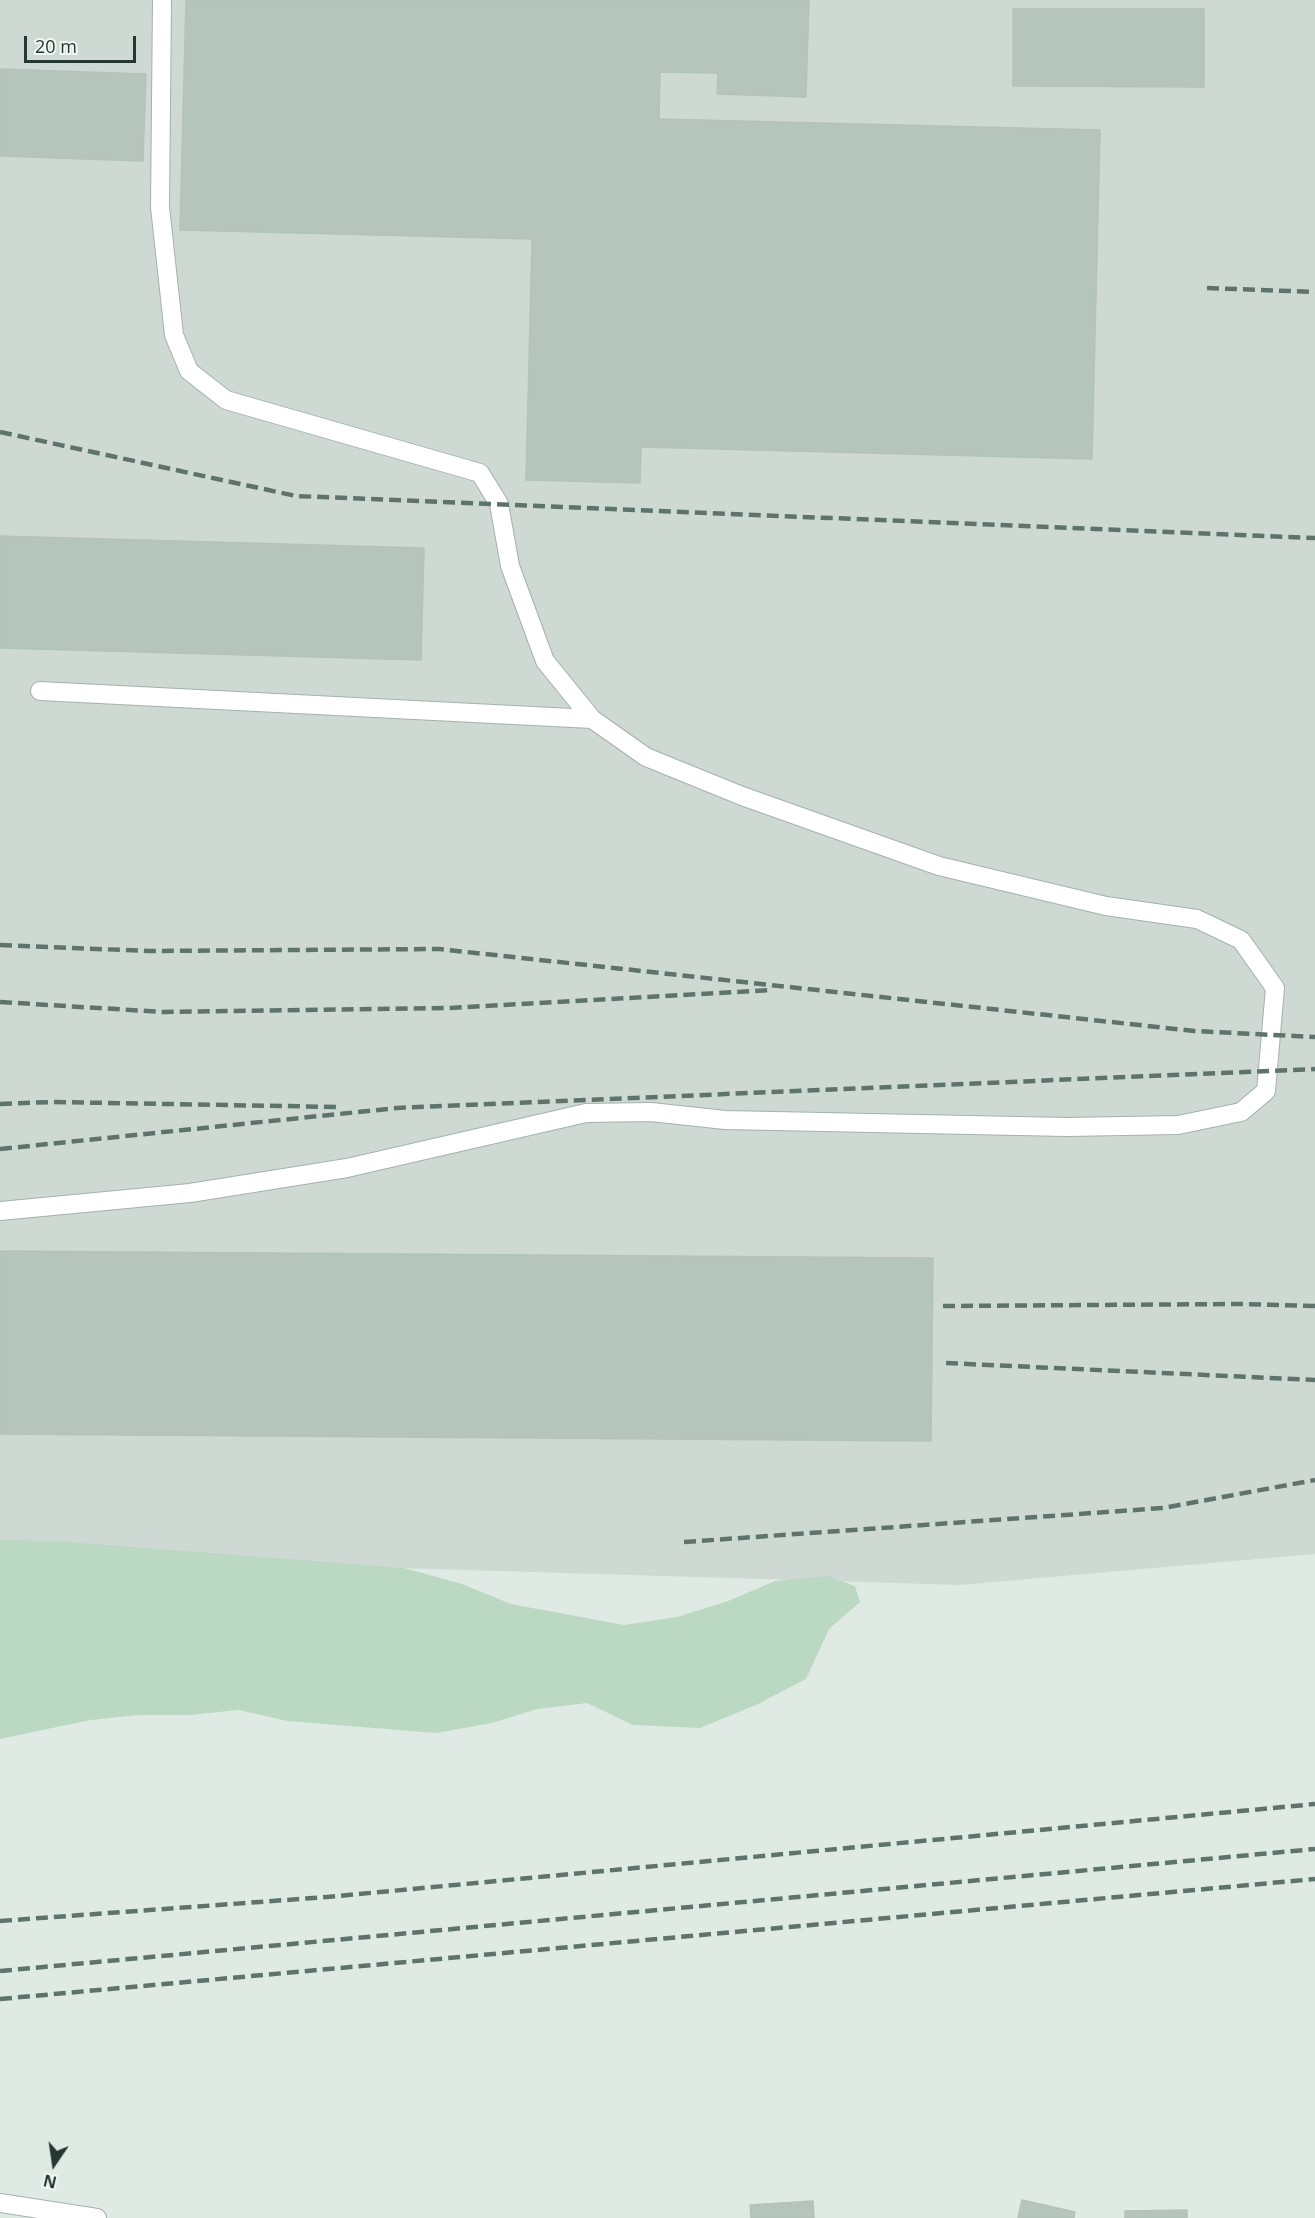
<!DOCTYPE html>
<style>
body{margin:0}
#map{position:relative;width:1315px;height:2218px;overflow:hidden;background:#e0eae5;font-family:"Open Sans",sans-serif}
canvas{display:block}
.north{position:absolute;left:24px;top:2134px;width:60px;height:60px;-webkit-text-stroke:4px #f0f7f3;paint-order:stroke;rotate:193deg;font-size:16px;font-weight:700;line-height:24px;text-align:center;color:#233832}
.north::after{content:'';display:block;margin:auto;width:21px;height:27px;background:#233832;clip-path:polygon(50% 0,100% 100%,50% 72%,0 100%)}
.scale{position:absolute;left:24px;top:36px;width:112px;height:27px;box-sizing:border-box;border:3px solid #233832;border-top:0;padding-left:8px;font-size:18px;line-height:21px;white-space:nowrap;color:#233832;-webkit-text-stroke:4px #f0f7f3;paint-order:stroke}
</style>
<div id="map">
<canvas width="1315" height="2218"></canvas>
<div class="north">N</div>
<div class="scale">20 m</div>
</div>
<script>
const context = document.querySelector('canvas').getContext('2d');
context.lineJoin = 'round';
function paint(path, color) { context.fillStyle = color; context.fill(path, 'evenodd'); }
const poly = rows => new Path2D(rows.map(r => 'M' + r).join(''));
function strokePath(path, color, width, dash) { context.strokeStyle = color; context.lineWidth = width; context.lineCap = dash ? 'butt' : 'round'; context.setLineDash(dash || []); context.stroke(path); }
paint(poly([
 [0,0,1315,0,1315,1554,960,1585,0,1556]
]), '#cfd9d4');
paint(poly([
 [0,1540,55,1541,404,1568,462,1584,511,1604,624,1625,677,1617,728,1601,775,1581,827,1576,855,1586,860,1602,829,1629,806,1679,756,1705,700,1728,633,1725,587,1703,537,1709,492,1723,436,1733,287,1721,239,1710,190,1715,139,1715,90,1720,0,1739]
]), '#bbd9c2');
const building = poly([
 [186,0,809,0,806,97,717,94,718,73,660,72,659,119,1100,130,1092,459,641,447,640,483,526,480,532,239,180,230,186,0],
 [1013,9,1204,9,1204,87,1013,86,1013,9],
 [0,69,146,74,143,161,0,156,0,69],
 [0,536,424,548,421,660,0,648,0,536],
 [0,1251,933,1258,931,1441,0,1434,0,1251],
 [1022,2200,1075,2212,1074,2218,1018,2218,1022,2200],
 [813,2201,814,2218,751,2218,750,2205,813,2201],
 [1187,2210,1187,2218,1125,2218,1125,2211,1187,2210]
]);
paint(building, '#b6c4be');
strokePath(building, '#b3c2bc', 1.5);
const lane = poly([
 [40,691,592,719],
 [0,1211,190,1193,347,1168,586,1113,651,1112,725,1120,1067,1127,1178,1125,1241,1112,1266,1091,1275,988,1241,940,1197,919,1106,906,939,866,742,796,646,757,592,719,545,661,510,566,499,504,480,473,226,400,189,371,174,335,160,207,162,0]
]);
const street = poly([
 [0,2203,97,2218]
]);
strokePath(lane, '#a4b1ac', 20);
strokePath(street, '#a4b1ac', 20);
strokePath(lane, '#fff', 18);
strokePath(street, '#fff', 18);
strokePath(poly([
 [1207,288,1315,292],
 [0,432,296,496,1315,538],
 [0,945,148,951,439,949,1194,1031,1315,1037],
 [0,1002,163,1012,449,1008,773,990],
 [0,1104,52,1102,339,1107],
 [0,1149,397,1108,1315,1069],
 [943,1306,1242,1304,1315,1306],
 [946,1363,1315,1380],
 [684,1542,1163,1508,1315,1480],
 [0,1921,327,1897,1315,1804],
 [0,1971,1315,1849],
 [0,1999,1315,1879]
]), '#5d746d', 4.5, [12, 6]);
</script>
